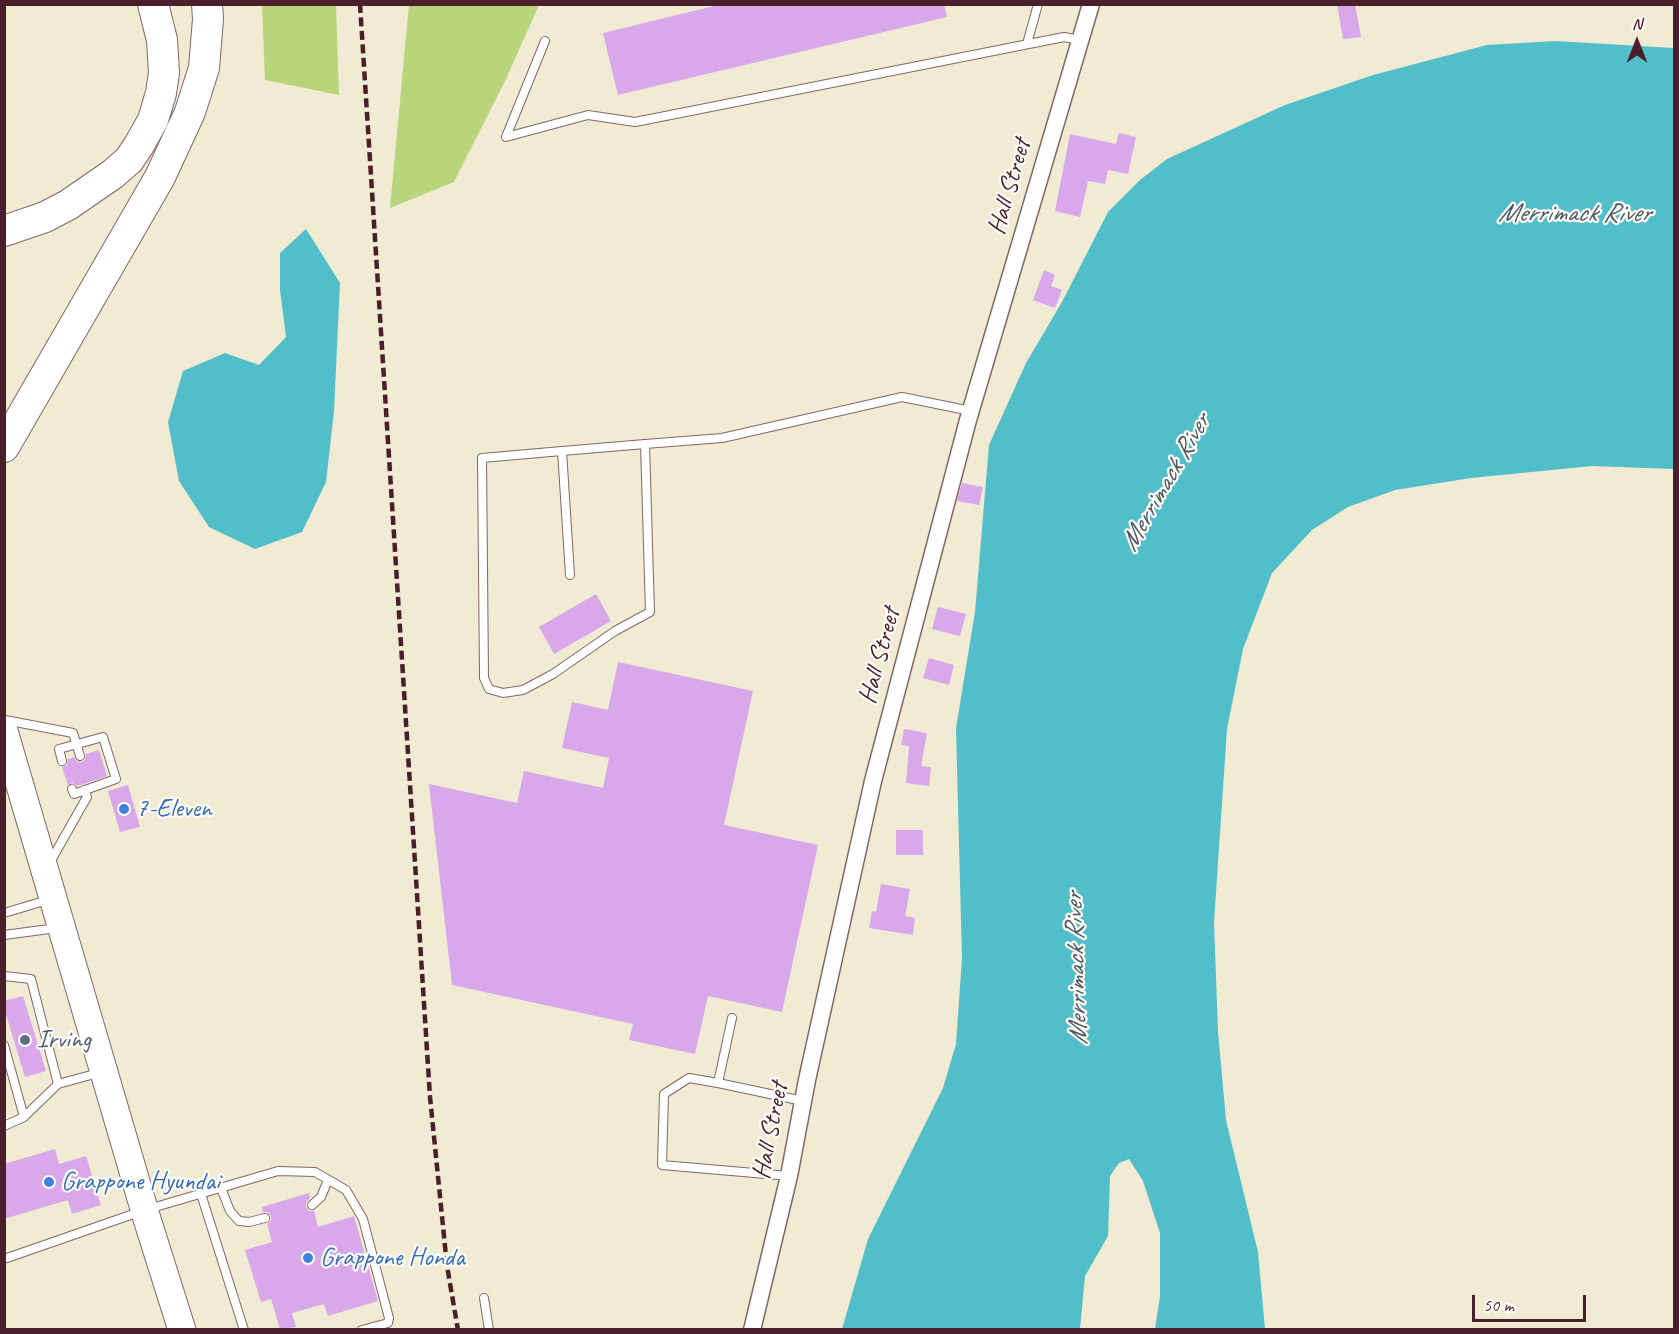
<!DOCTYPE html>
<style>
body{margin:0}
#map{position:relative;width:1679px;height:1334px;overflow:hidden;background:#f0ebd2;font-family:Caveat,sans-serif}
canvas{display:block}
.frame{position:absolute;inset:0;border:6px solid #4a1f2b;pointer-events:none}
.north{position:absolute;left:1607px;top:12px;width:60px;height:60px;-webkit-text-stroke:4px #fdfcf7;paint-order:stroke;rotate:0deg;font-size:16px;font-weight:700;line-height:24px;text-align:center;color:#4a1f2b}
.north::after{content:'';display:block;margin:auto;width:21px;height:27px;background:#4a1f2b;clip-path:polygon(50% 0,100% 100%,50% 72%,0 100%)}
.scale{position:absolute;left:1472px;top:1295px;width:114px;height:27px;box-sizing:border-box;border:3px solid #4a1f2b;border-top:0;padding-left:8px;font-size:18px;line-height:21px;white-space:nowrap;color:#4a1f2b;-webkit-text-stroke:4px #fdfcf7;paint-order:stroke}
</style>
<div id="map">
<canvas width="1679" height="1334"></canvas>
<div class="frame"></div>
<div class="north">N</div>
<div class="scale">50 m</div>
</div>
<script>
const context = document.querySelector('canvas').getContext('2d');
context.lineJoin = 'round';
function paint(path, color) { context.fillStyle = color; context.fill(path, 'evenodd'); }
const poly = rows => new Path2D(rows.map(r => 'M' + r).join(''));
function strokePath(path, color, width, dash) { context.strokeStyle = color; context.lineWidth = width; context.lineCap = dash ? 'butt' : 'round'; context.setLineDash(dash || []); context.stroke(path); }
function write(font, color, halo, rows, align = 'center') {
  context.font = font + ' Caveat,sans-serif'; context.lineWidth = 4.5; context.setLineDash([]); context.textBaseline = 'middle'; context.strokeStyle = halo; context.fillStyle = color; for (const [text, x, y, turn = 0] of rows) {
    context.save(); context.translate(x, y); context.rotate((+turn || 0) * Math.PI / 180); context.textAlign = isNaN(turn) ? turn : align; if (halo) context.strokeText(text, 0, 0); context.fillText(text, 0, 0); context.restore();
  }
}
paint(poly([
 [409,4,539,5,506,79,454,182,390,208],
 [262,5,336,5,339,95,265,80]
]), '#b8d57b');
paint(poly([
 [1555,41,1674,48,1674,469,1592,466,1471,478,1395,490,1348,507,1312,530,1272,573,1243,649,1227,729,1214,922,1218,1032,1226,1120,1258,1252,1265,1329,1155,1329,1160,1296,1160,1233,1143,1181,1129,1159,1119,1163,1110,1176,1108,1236,1085,1276,1080,1329,842,1329,868,1239,943,1088,956,1044,962,958,956,728,975,612,989,445,1026,363,1062,302,1108,212,1140,180,1167,159,1285,105,1373,75,1487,45],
 [306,229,340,283,334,411,326,482,302,532,255,549,209,527,179,481,168,422,183,371,225,353,259,365,286,337,280,290,280,253]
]), '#51beca');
paint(poly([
 [722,4,944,4,947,17,618,95,603,33],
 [1337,4,1355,4,1361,37,1343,39],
 [1119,133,1136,137,1128,174,1108,170,1105,184,1088,181,1080,217,1055,211,1070,134,1116,144],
 [1044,270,1055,275,1051,286,1062,290,1055,308,1033,300],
 [962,483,983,487,979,505,957,501],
 [596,594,611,621,554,654,539,627],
 [938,607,966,614,960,636,932,629],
 [929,658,954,665,949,685,923,678],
 [618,662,753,691,724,825,818,845,782,1012,708,996,695,1054,629,1040,633,1024,452,985,429,784,517,803,524,771,603,788,609,758,562,748,572,702,608,710],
 [904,729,927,733,921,766,931,767,929,786,906,783,909,746,901,745],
 [99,750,107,776,78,786,72,783,68,785,62,767,67,765,68,759,74,757,76,761,81,762,85,760,86,754],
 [128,785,140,827,120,832,108,791],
 [896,830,923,830,923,855,896,855],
 [881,884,910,889,905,916,915,918,913,935,869,928,872,911,876,912],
 [23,996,46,1071,25,1077,4,1008,4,1001],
 [55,1149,59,1164,86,1156,101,1205,72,1214,68,1200,4,1219,4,1164],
 [309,1193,310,1198,306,1202,306,1207,309,1211,314,1211,318,1227,354,1216,378,1301,328,1316,324,1304,292,1313,296,1327,280,1329,271,1299,261,1302,245,1250,272,1242,267,1224,271,1220,271,1216,267,1212,263,1212,262,1207]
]), '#d8a8eb');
const lane = poly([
 [545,41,506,137,588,115,635,122,1064,37,1080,40],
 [1027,44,1038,4],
 [645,444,650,612,615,631,553,674,523,690,503,693,489,689,484,678,482,458,562,451,645,444,722,438,902,397,971,411],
 [562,451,570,575],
 [5,720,73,733,80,756],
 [62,761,59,749,103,737,116,779,74,794,72,789],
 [49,864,87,797,84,790],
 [4,913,51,899],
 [4,935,57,928],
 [4,976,31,979,58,1084],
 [732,1018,718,1083,689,1078,664,1094,662,1165,789,1176],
 [4,1045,24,1117],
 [718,1083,803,1101],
 [4,1126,24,1117,58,1084,102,1072],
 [221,1188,230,1211,239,1221,249,1222,265,1218],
 [201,1194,244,1330],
 [312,1205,321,1197,328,1180],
 [4,1259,145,1210,278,1171,315,1172,346,1190,363,1219,389,1318,388,1323,362,1330],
 [484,1298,489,1330]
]);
const street = poly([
 [752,1330,789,1176,807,1080,873,781,968,420,1091,4]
]);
const primary = poly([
 [4,731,147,1219,182,1330]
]);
const highway = poly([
 [4,231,45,217,68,205,113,174,129,160,139,145,153,120,161,93,164,73,162,40,153,4],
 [4,447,160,177,190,112,204,68,208,19,207,4]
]);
strokePath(lane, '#846665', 10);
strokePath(street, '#846665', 19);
strokePath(primary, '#846665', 29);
strokePath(highway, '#846665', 32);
strokePath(lane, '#fff', 8);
strokePath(street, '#fff', 16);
strokePath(primary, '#fff', 27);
strokePath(highway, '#fff', 30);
strokePath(poly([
 [360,4,430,1097,447,1266,458,1330]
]), '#4a1f2b', 4.5, [9, 4.5]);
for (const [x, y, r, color] of [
 [124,809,6,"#3f7fe0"],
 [25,1040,6,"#5c6f8a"],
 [49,1182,6,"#3f7fe0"],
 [308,1258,6,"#3f7fe0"]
]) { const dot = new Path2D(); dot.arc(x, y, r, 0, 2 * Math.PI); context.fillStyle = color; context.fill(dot); strokePath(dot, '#fdfcf7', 2); }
write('26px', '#4a1f2b', '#fdfcf7', [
 ["Hall Street",1010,187,-74],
 ["Hall Street",880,656,-75],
 ["Hall Street",771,1131,-79]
]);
write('26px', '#366cbe', '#fdfcf7', [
 ["7-Eleven",136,809],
 ["Grappone Hyundai",61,1182],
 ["Grappone Honda",320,1258]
], 'left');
write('26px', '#4e5e75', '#fdfcf7', [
 ["Irving",37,1040]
], 'left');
write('italic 27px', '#4c5763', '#fdfcf7', [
 ["Merrimack River",1574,214],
 ["Merrimack River",1166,483,-60],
 ["Merrimack River",1077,969,-92]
]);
</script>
